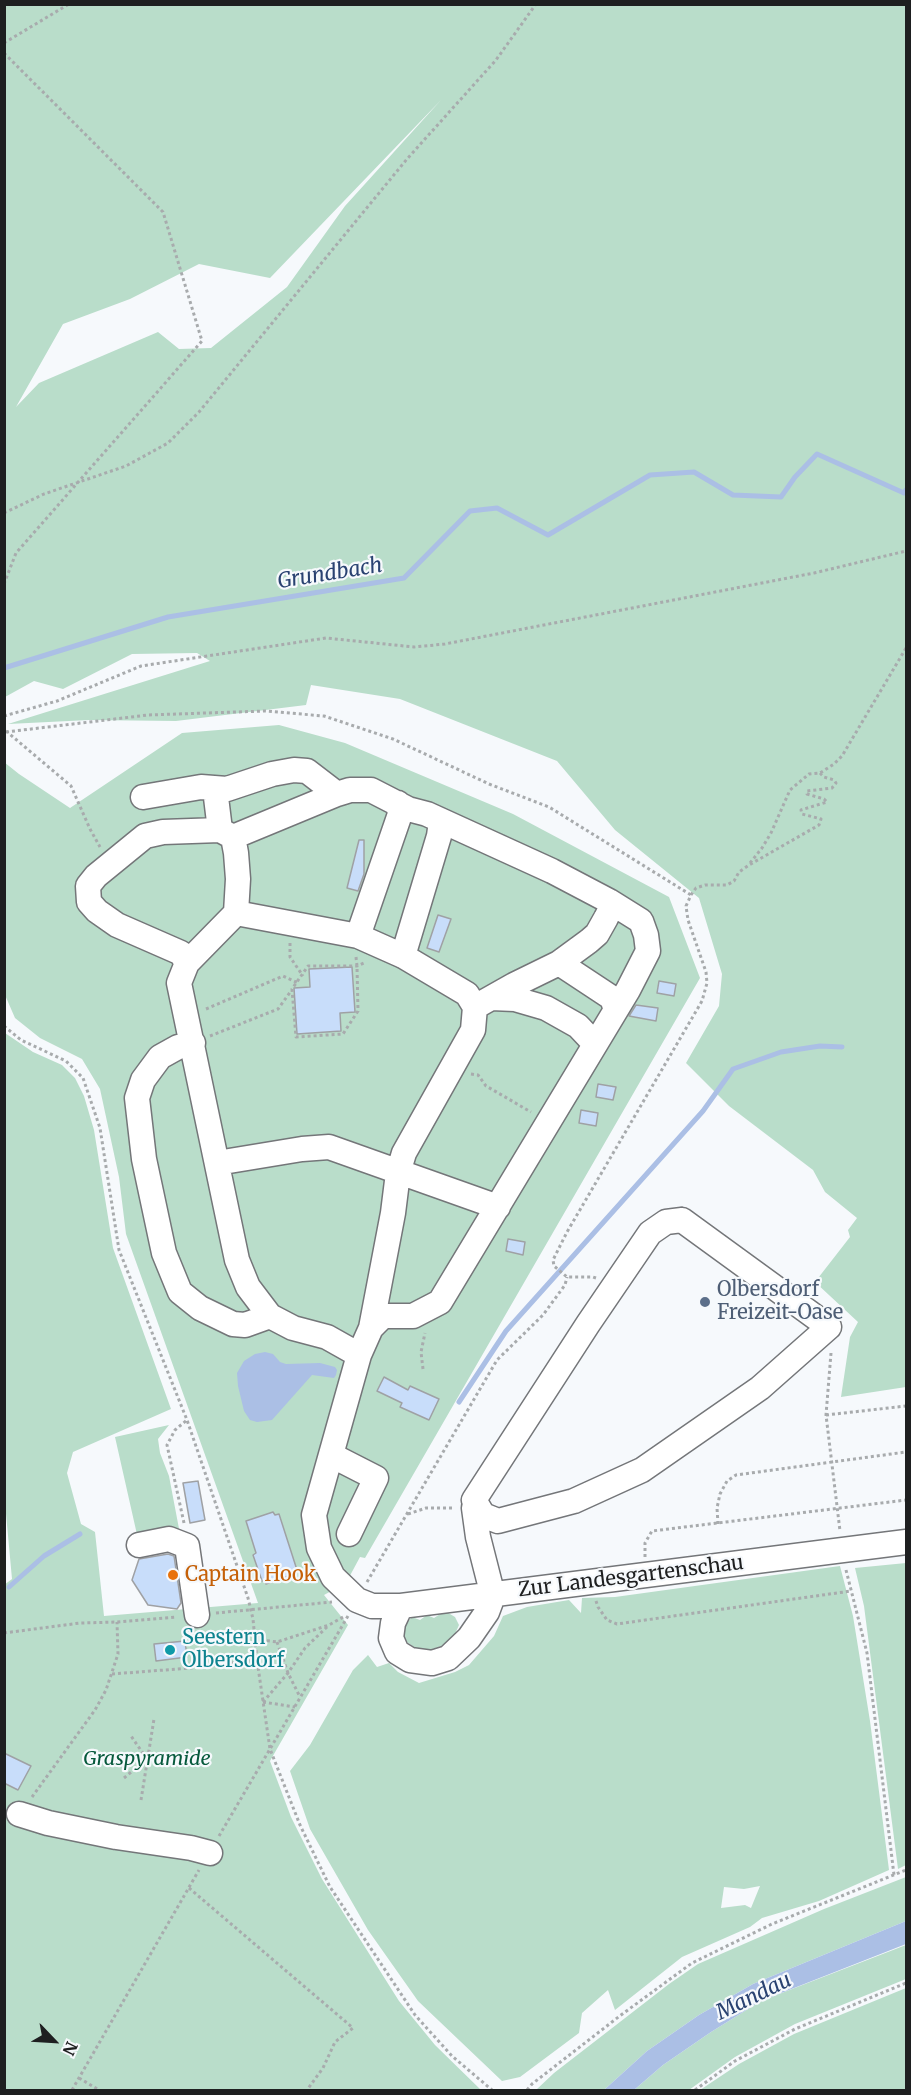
<!DOCTYPE html>
<style>
body{margin:0}
#map{position:relative;width:911px;height:2095px;overflow:hidden;background:#f6f9fc;font-family:Merriweather,serif}
canvas{display:block}
.frame{position:absolute;inset:0;border:6px solid #1e1f20;pointer-events:none}
.north{position:absolute;left:24px;top:2011px;width:60px;height:60px;-webkit-text-stroke:4px #f6f9fc;paint-order:stroke;rotate:115deg;font-size:16px;font-weight:700;line-height:24px;text-align:center;color:#1e1f20}
.north::after{content:'';display:block;margin:auto;width:21px;height:27px;background:#1e1f20;clip-path:polygon(50% 0,100% 100%,50% 72%,0 100%)}
</style>
<div id="map">
<canvas width="911" height="2095"></canvas>
<div class="frame"></div>
<div class="north">N</div>
</div>
<script>
const context = document.querySelector('canvas').getContext('2d');
context.lineJoin = 'round';
function paint(path, color) { context.fillStyle = color; context.fill(path, 'evenodd'); }
const poly = rows => new Path2D(rows.map(r => 'M' + r).join(''));
function strokePath(path, color, width, dash) { context.strokeStyle = color; context.lineWidth = width; context.lineCap = dash ? 'butt' : 'round'; context.setLineDash(dash || []); context.stroke(path); }
function write(font, color, halo, rows, align = 'center') {
  context.font = font + ' Merriweather,serif'; context.lineWidth = 4.5; context.setLineDash([]); context.textBaseline = 'middle'; context.strokeStyle = halo; context.fillStyle = color; for (const [text, x, y, turn = 0] of rows) {
    context.save(); context.translate(x, y); context.rotate((+turn || 0) * Math.PI / 180); context.textAlign = isNaN(turn) ? turn : align; if (halo) context.strokeText(text, 0, 0); context.fillText(text, 0, 0); context.restore();
  }
}
paint(poly([
 [5,4,906,5,906,1387,841,1397,850,1337,858,1322,815,1282,850,1237,848,1230,857,1218,825,1192,813,1170,729,1106,686,1063,719,1006,722,974,699,898,615,830,557,761,400,699,311,685,306,705,176,721,89,720,8,724,210,661,197,653,132,654,63,689,34,681,5,697],
 [441,100,345,206,287,287,211,348,179,349,158,332,39,383,16,407,63,324,130,299,199,264,270,278],
 [279,725,345,743,513,814,669,897,700,978,365,1558,360,1557,346,1583,324,1595,348,1625,270,1761,291,1817,322,1879,399,2001,435,2045,481,2090,5,2090,4,1585,12,1579,4,1492,5,1033,33,1052,62,1065,75,1078,84,1096,94,1130,113,1248,171,1409,73,1452,67,1473,81,1524,95,1532,104,1616,258,1603,126,1234,119,1177,100,1089,82,1059,40,1038,15,1018,5,995,4,762,19,774,70,808,182,733],
 [169,1425,158,1439,160,1453,169,1476,180,1534,138,1539,115,1437],
 [906,1563,906,1865,898,1869,864,1606,855,1568],
 [840,1566,853,1616,870,1721,889,1870,819,1901,762,1918,750,1927,682,1957,615,2010,608,1990,582,2013,579,2033,520,2077,502,2081,418,2001,368,1930,310,1829,290,1771,310,1745,353,1670,368,1655,377,1667,389,1663,398,1672,419,1683,455,1672,469,1665,494,1636,503,1616,527,1607,569,1600,581,1613,582,1598,615,1597],
 [760,1886,751,1908,745,1905,721,1908,724,1887,744,1889],
 [445,1611,455,1617,459,1625,455,1634,444,1645,429,1650,417,1649,407,1642,401,1630,412,1617,420,1620,427,1615,434,1618],
 [906,1877,906,1921,753,1984,699,2015,647,2051,604,2090,536,2090,554,2073,669,1984,698,1964,824,1909],
 [906,1945,906,1979,795,2024,735,2057,689,2090,634,2090,663,2065,711,2032,761,2001],
 [906,1988,906,2090,700,2090,739,2064,794,2034]
]), '#b9ddca');
paint(poly([
 [265,1352,273,1354,280,1362,286,1364,320,1363,335,1367,337,1370,336,1375,334,1378,312,1375,272,1420,257,1422,250,1420,244,1411,238,1386,237,1373,244,1361,255,1354],
 [906,1921,906,1944,761,2001,711,2032,663,2065,634,2090,604,2090,647,2051,699,2015,753,1984]
]), '#abbfe5');
strokePath(poly([
 [4,668,168,617,404,578,470,511,497,508,548,535,650,475,694,472,733,495,781,497,795,477,817,454,904,493,906,490],
 [459,1402,506,1331,703,1111,733,1069,781,1052,820,1046,842,1047],
 [9,1587,44,1556,80,1534]
]), '#abbfe5', 5);
const building = poly([
 [359,840,364,840,364,874,358,891,347,888,359,840],
 [438,915,451,919,439,952,427,948,438,915],
 [352,967,355,1012,340,1013,341,1031,297,1034,294,988,310,987,309,969,352,967],
 [659,981,676,984,674,996,657,993,659,981],
 [636,1005,658,1008,656,1021,629,1016,636,1005],
 [598,1084,616,1087,613,1100,596,1097,598,1084],
 [581,1110,598,1113,596,1126,579,1123,581,1110],
 [508,1239,525,1242,523,1255,506,1251,508,1239],
 [384,1377,408,1390,410,1386,439,1399,429,1420,400,1407,402,1403,377,1391,384,1377],
 [198,1481,205,1520,190,1523,183,1483,198,1481],
 [273,1512,275,1515,279,1514,297,1570,293,1571,294,1574,266,1584,265,1580,262,1581,253,1555,256,1553,246,1521,273,1512],
 [168,1554,174,1556,181,1603,177,1609,148,1605,132,1580,139,1559,168,1554],
 [185,1641,187,1657,156,1661,154,1644,185,1641],
 [4,1753,31,1766,18,1790,4,1783,4,1753]
]);
paint(building, '#c8ddfa');
strokePath(building, '#9fa1a4', 1.5);
const minor = poly([
 [215,789,220,830],
 [143,797,201,787,227,789,272,774,294,770,307,771,337,794],
 [233,837,337,794,350,790,371,790,408,809,427,814,552,871,609,901,641,921,646,935,648,951,628,990,440,1302,413,1316,383,1316,371,1328,359,1355,314,1515,319,1548,333,1577,357,1600,372,1606,401,1606,906,1542],
 [236,913,358,936,403,956,467,994,475,1007,473,1030,404,1153,398,1173,393,1213,371,1328],
 [358,936,400,814,398,803],
 [403,956,439,836,441,821],
 [187,963,181,953,117,925,97,911,89,902,88,886,96,876,145,836,163,832,220,830,233,837,236,853,238,879,236,913,187,963,179,983,237,1260,248,1287,270,1316,293,1328,327,1337,359,1355],
 [559,963,612,998,616,1010],
 [491,998,515,999,546,1008,578,1026,595,1044],
 [475,1007,514,985,559,963,589,941,597,934,606,918,610,910,609,901],
 [193,1043,178,1047,160,1057,143,1080,137,1098,144,1159,164,1253,180,1292,200,1308,233,1324,245,1325,270,1316],
 [217,1163,302,1149,329,1147,498,1207],
 [682,1220,829,1327,760,1388,642,1470,574,1501,498,1521,483,1515,474,1500,588,1324,650,1233,666,1222,682,1220],
 [331,1455,376,1478,349,1534],
 [139,1545,169,1539,187,1546,197,1615],
 [401,1606,393,1623,391,1638,397,1652,410,1660,432,1663,448,1658,469,1638,487,1612,493,1596,478,1537,474,1508],
 [19,1814,48,1823,116,1837,191,1848,210,1853]
]);
strokePath(minor, '#747679', 27);
strokePath(poly([
 [4,43,69,4],
 [4,53,163,212,202,341,16,553,4,584],
 [4,513,44,494,126,466,168,443,199,412,407,159,496,60,536,4],
 [4,716,57,701,141,666,326,638,414,647,445,644,814,573,906,551],
 [6,731,71,786,90,829,100,847],
 [6,732,148,715,265,711,324,716,393,739,489,784,549,807,691,895],
 [750,863,762,848,771,833,790,790,809,774,820,773,834,764,842,756,906,648],
 [290,943,290,957,303,976],
 [356,957,357,966,358,1011,343,1034,296,1037,292,989,308,966,357,966,366,962],
 [206,1009,283,976,298,983],
 [4,1026,21,1040,66,1061,83,1078,100,1128,119,1250,187,1420,248,1598,253,1619,257,1660,270,1749,300,1825,330,1887,415,2015,452,2056,492,2090],
 [210,1036,278,1009,291,991],
 [471,1074,478,1075,486,1086,531,1112],
 [596,1278,593,1277,567,1277,554,1266,553,1260,567,1232,702,1001,707,983,706,972,688,920,686,906,691,895,696,888,705,885,727,885,734,881,739,872,749,865,819,825,821,819,802,814,801,810,827,802,824,799,807,794,807,791,832,788,836,783,834,780,824,777,820,773],
 [831,1353,826,1415,840,1531],
 [423,1369,421,1352,425,1333],
 [826,1415,906,1406],
 [408,1514,426,1508,454,1508],
 [184,1523,167,1445,175,1430,187,1420],
 [718,1524,717,1508,720,1494,727,1481,736,1475,906,1452],
 [645,1557,645,1543,652,1531,906,1500],
 [846,1570,867,1653,894,1875],
 [367,1582,497,1360,543,1315,565,1285,567,1277],
 [596,1601,598,1607,607,1620,617,1624,851,1591],
 [216,1613,332,1602],
 [4,1633,80,1623,117,1622,176,1617],
 [255,1639,277,1642,329,1625,345,1616],
 [277,1642,288,1673,300,1697],
 [112,1674,191,1668,257,1660],
 [263,1702,288,1673,305,1648,329,1625],
 [263,1702,295,1707],
 [107,1755,188,1764],
 [124,1778,147,1759,131,1736],
 [32,1797,95,1710,106,1690,118,1654,117,1622],
 [141,1800,154,1719],
 [219,1836,348,1616],
 [189,1888,353,2028,335,2042,323,2068,307,2090],
 [79,2078,99,2090],
 [72,2090,199,1870],
 [527,2090,532,2084,621,2015,692,1963,772,1924,906,1870],
 [695,2090,735,2061,795,2029,906,1983]
]), '#a8abad', 3, [3, 3]);
strokePath(minor, '#fff', 24);
for (const [x, y, r, color] of [
 [705,1302,6,"#5c6f8a"],
 [173,1575,6,"#e8710a"],
 [170,1650,6,"#0f9aa8"]
]) { const dot = new Path2D(); dot.arc(x, y, r, 0, 2 * Math.PI); context.fillStyle = color; context.fill(dot); strokePath(dot, '#f6f9fc', 2); }
write('20px', '#4e5e75', '#f6f9fc', [
 ["Olbersdorf",717,1290],
 ["Freizeit-Oase",717,1313]
], 'left');
write('20px', '#c56008', '#f6f9fc', [
 ["Captain Hook",185,1575]
], 'left');
write('20px', '#1e1f20', '#f6f9fc', [
 ["Zur Landesgartenschau",631,1577,-7]
]);
write('20px', '#0d838f', '#f6f9fc', [
 ["Seestern",182,1638],
 ["Olbersdorf",182,1661]
], 'left');
write('italic 20px', '#06593c', '#f6f9fc', [
 ["Graspyramide",147,1759]
]);
write('italic 21px', '#294271', '#f6f9fc', [
 ["Grundbach",330,574,-9],
 ["Mandau",754,1997,-26]
]);
</script>
